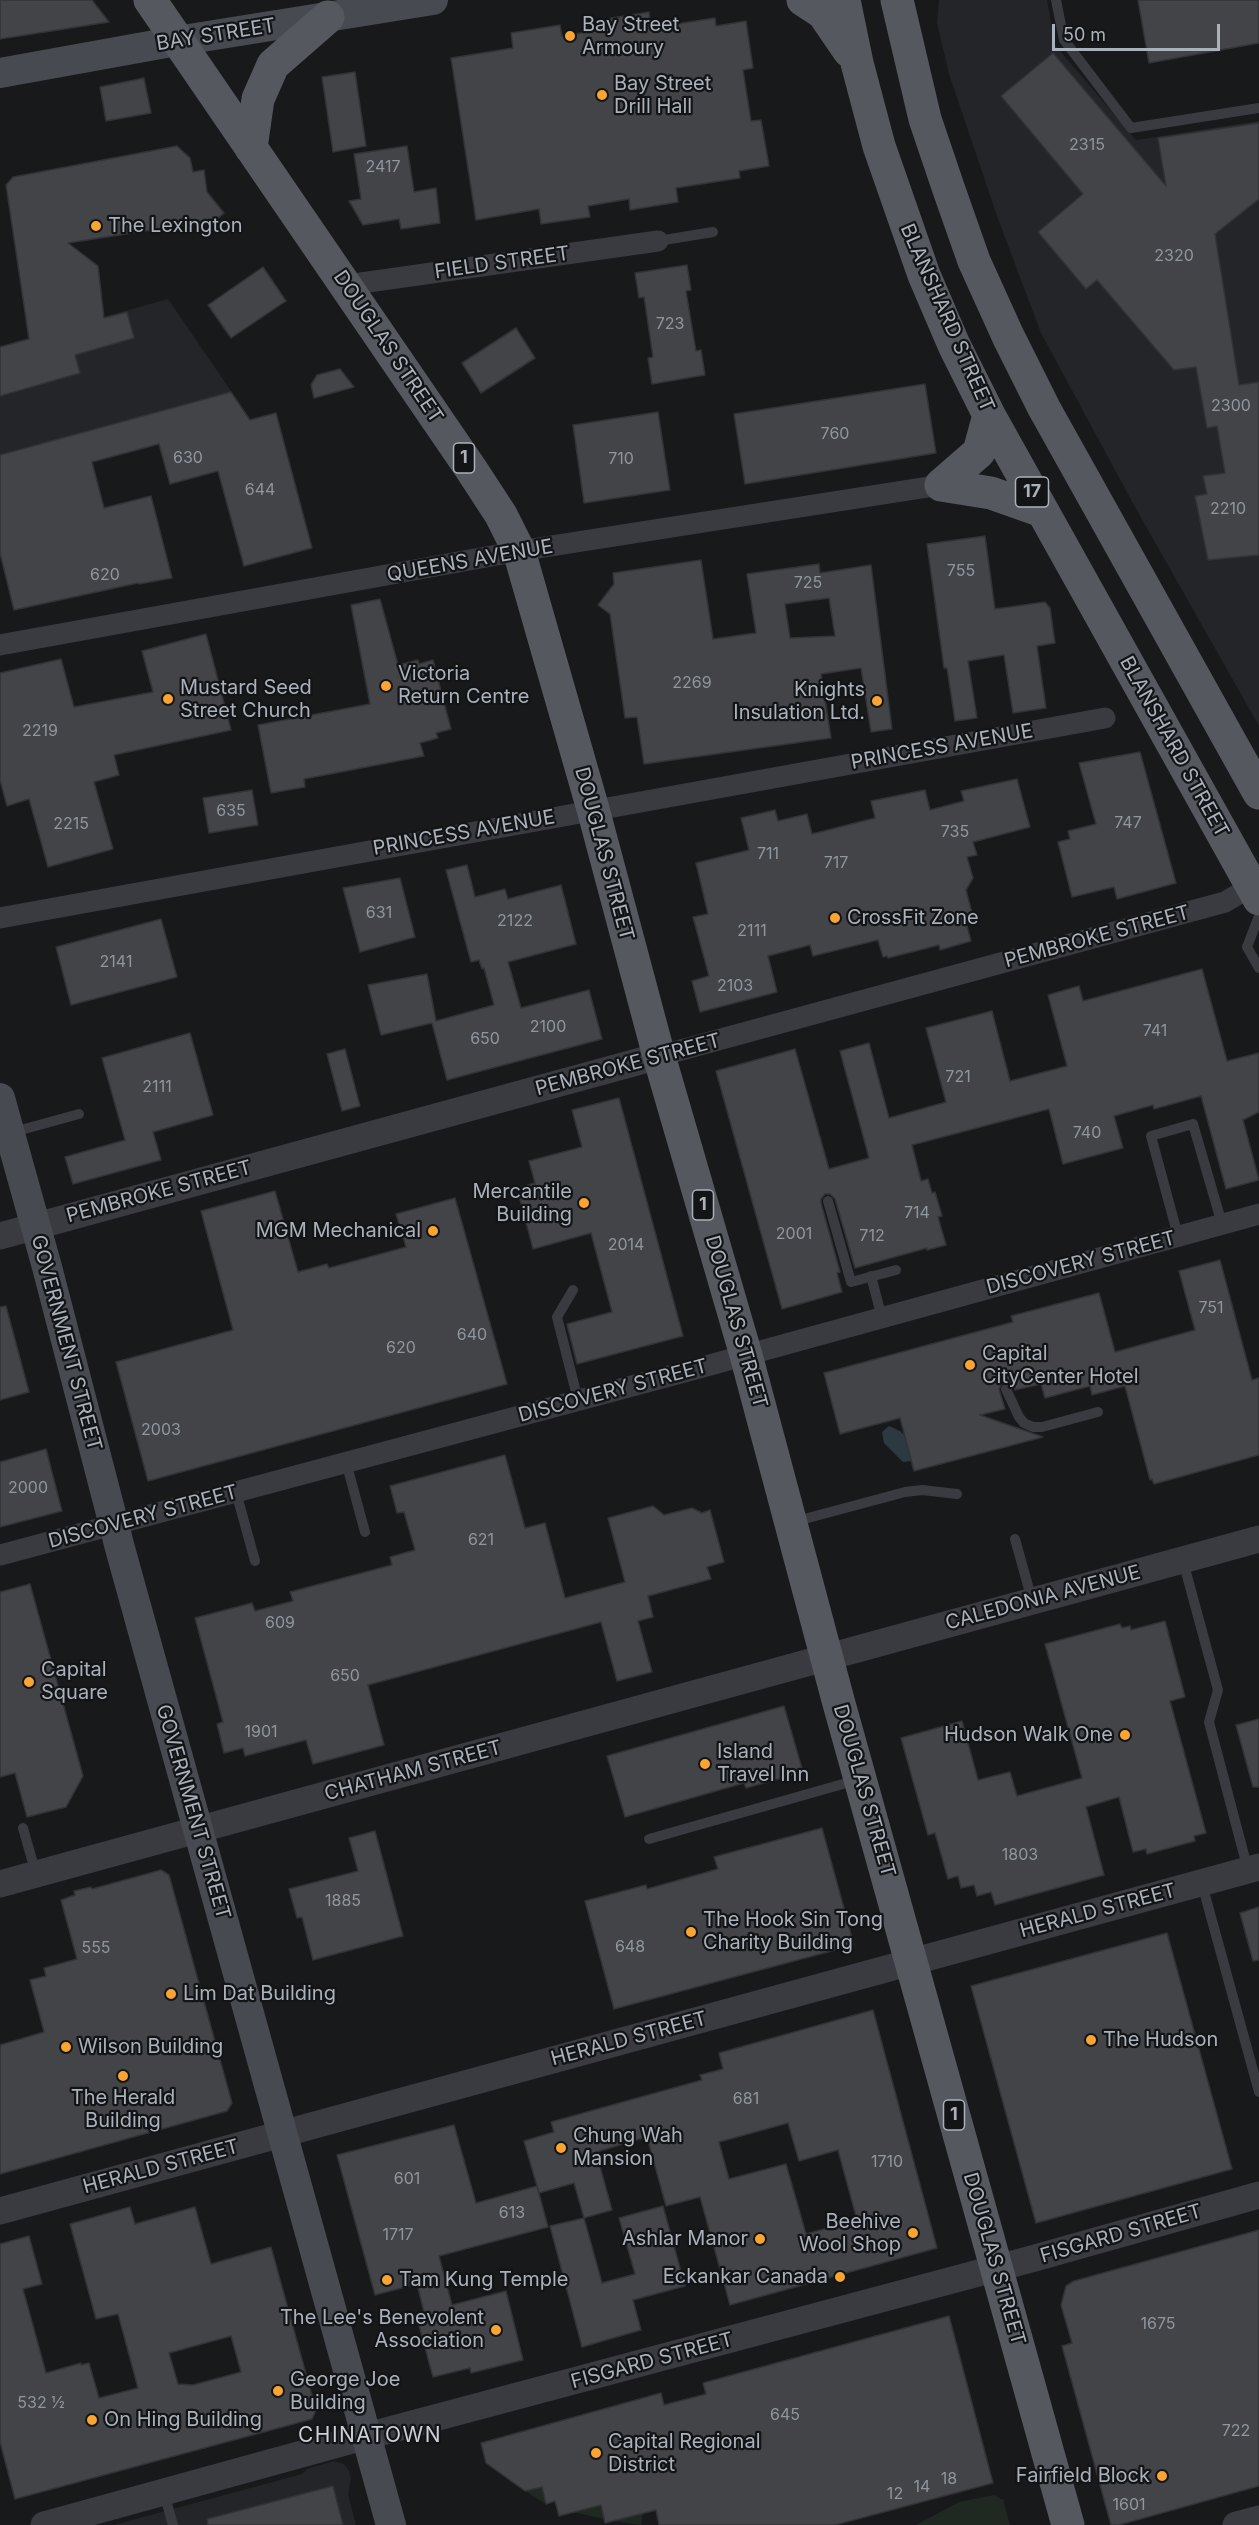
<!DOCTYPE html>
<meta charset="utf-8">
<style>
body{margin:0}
#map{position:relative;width:1259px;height:2525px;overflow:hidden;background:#18191b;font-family:Inter,sans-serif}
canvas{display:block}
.scale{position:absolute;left:1052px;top:24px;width:168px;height:27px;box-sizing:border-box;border:3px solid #aab1bb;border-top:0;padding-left:8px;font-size:18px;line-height:21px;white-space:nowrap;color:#aab1bb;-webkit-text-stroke:4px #131416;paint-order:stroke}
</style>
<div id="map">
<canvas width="1259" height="2525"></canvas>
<div class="scale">50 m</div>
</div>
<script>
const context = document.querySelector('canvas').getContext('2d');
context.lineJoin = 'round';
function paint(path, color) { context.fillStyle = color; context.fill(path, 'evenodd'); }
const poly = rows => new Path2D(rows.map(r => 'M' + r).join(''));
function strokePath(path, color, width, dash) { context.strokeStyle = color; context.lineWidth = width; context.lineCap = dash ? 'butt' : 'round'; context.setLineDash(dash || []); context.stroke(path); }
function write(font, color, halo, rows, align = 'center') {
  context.font = font + ' Inter,sans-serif'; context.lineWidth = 4.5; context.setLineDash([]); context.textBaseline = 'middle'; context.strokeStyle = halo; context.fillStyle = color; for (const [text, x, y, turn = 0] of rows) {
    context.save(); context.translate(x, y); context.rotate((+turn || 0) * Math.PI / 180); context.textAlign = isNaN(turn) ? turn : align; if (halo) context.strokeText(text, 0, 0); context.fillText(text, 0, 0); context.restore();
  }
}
paint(poly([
 [939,0,1047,0,1055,45,1136,140,1259,121,1259,726,1135,507,1041,333,997,216,949,74,937,23],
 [168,299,250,419,0,487,0,346],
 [334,2461,344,2464,349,2471,351,2478,348,2494,356,2525,114,2525,302,2474,307,2469]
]), '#242528');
paint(poly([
 [542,2487,546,2504,525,2491],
 [994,2495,1003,2500,1010,2525,916,2525,959,2502],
 [601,2505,604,2519,573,2512],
 [643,2513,641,2525,613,2521]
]), '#202921');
paint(poly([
 [889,1426,900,1431,907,1438,912,1461,903,1462,884,1443,882,1432]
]), '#2d3940');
const building = poly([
 [0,0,92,0,109,22,0,39,0,0],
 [1138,0,1259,0,1259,43,1149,63,1138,0],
 [649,12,651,28,715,18,716,26,746,21,753,68,743,70,751,121,761,120,769,166,739,171,740,178,676,188,678,202,630,210,629,199,588,206,590,217,541,224,539,209,476,220,451,58,513,48,511,33,560,25,562,36,581,33,602,30,600,20,649,12],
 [1053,53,1166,186,1158,138,1259,123,1259,199,1215,234,1239,385,1259,382,1259,555,1208,560,1195,496,1207,494,1203,476,1225,473,1217,426,1207,428,1196,367,1174,370,1097,280,1086,289,1038,232,1083,194,1001,96,1053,53],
 [355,72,366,146,333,152,322,77,355,72],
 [144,78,151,113,106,121,100,87,144,78],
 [177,146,190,158,193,172,204,170,207,192,224,213,216,220,68,243,98,266,104,318,127,312,134,338,75,355,80,373,0,396,0,347,29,339,6,185,13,177,177,146],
 [407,146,414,192,436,188,440,223,401,229,399,219,363,225,349,201,361,199,354,154,407,146],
 [687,265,691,290,686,291,696,351,701,350,705,375,652,384,648,358,653,357,644,297,639,298,635,273,687,265],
 [263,267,286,301,231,338,208,305,263,267],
 [516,328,535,358,481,393,462,363,516,328],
 [340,369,354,387,314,398,311,385,317,375,340,369],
 [925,384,936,453,745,484,734,414,925,384],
 [231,392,250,420,276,413,312,548,244,566,218,471,170,484,159,444,92,462,104,508,151,496,172,578,139,584,138,583,14,610,0,553,0,455,231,392],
 [658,412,670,490,584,503,573,425,658,412],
 [985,536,995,609,1045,602,1050,608,1055,643,1037,646,1046,708,1013,713,1004,655,968,661,977,718,955,721,947,668,944,668,927,544,985,536],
 [701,560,713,639,756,633,747,574,819,564,820,573,871,565,892,729,871,732,861,668,821,674,831,738,644,764,637,717,625,718,610,614,598,605,614,584,613,573,701,560],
 [829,598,835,636,790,638,785,604,829,598],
 [380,599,398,665,418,660,419,664,433,660,451,729,436,733,438,738,420,743,424,756,304,779,305,787,271,793,258,725,370,704,351,605,380,599],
 [206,634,231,730,114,755,119,775,94,782,113,849,48,867,29,799,7,806,0,780,0,673,61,659,74,707,153,692,142,651,206,634],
 [1140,752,1176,883,1117,899,1114,887,1072,897,1058,842,1070,839,1068,831,1096,824,1079,763,1140,752],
 [1017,779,1030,827,973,842,977,855,967,857,973,878,966,890,972,913,964,915,971,941,940,950,939,945,888,958,887,956,883,957,878,940,813,956,810,945,768,956,777,992,700,1012,692,981,709,976,693,917,708,914,696,863,749,850,741,818,775,810,778,821,807,814,812,834,875,818,871,801,925,790,930,810,964,801,961,791,1017,779],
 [252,790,258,825,209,833,203,798,252,790],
 [467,865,475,897,505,889,508,899,561,885,576,944,508,962,521,1008,589,990,602,1039,447,1080,432,1023,381,1035,368,985,427,974,436,1021,494,1005,484,968,482,969,479,960,471,962,446,870,467,865],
 [400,878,415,937,360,952,343,888,400,878],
 [161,919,177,977,71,1005,56,947,161,919],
 [1202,969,1227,1061,1259,1053,1259,1112,1243,1120,1259,1180,1226,1189,1201,1096,1154,1109,1153,1105,1114,1116,1123,1148,1063,1164,1049,1109,992,1124,912,1145,921,1181,928,1179,932,1193,935,1192,942,1216,938,1217,946,1245,927,1250,927,1248,855,1268,835,1199,830,1194,825,1194,821,1199,821,1203,840,1272,837,1273,842,1292,782,1309,716,1071,795,1049,829,1169,869,1158,840,1051,869,1043,889,1118,946,1102,926,1028,992,1011,1010,1081,1067,1066,1048,995,1079,986,1083,1001,1202,969],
 [190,1033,213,1115,153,1132,161,1160,73,1184,65,1157,125,1140,102,1058,190,1033],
 [345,1049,360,1106,342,1111,327,1054,345,1049],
 [619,1098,683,1336,577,1364,567,1324,612,1312,591,1233,533,1249,517,1188,535,1183,529,1161,582,1147,572,1110,619,1098],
 [275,1191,298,1272,327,1264,329,1268,406,1247,396,1214,455,1198,507,1384,148,1481,116,1362,233,1330,201,1211,275,1191],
 [1220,1260,1252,1380,1259,1378,1259,1455,1154,1484,1152,1479,1150,1480,1125,1386,1092,1395,1090,1386,1045,1398,1041,1384,1015,1390,1011,1383,1003,1382,999,1389,1005,1409,980,1415,1043,1437,914,1471,900,1418,840,1434,824,1373,1013,1322,1011,1316,1099,1293,1115,1352,1195,1330,1179,1271,1220,1260],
 [6,1306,29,1392,0,1400,0,1307,6,1306],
 [46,1449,62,1511,0,1527,0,1462,46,1449],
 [505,1455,525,1528,545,1523,565,1598,625,1582,608,1518,653,1506,664,1515,692,1508,702,1513,710,1510,724,1562,707,1567,711,1579,648,1596,653,1617,638,1621,652,1672,617,1681,601,1622,368,1685,384,1745,313,1764,306,1740,245,1756,243,1748,224,1753,217,1724,223,1722,195,1618,252,1603,255,1611,293,1601,290,1592,392,1565,390,1557,415,1550,404,1512,397,1513,390,1486,505,1455],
 [30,1584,83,1776,66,1807,27,1817,15,1773,0,1777,0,1592,30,1584],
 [1165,1621,1185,1697,1170,1701,1206,1833,1194,1836,1195,1841,1147,1854,1146,1849,1133,1852,1119,1797,1086,1807,1104,1875,995,1905,991,1892,977,1896,974,1885,961,1888,958,1876,948,1879,935,1833,928,1835,901,1738,962,1721,978,1780,1010,1772,1017,1796,1082,1778,1045,1644,1120,1624,1122,1628,1130,1626,1131,1630,1165,1621],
 [784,1706,803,1772,746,1788,744,1783,625,1817,607,1756,784,1706],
 [1259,1719,1259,1787,1253,1787,1236,1725,1259,1719],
 [822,1828,854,1945,614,2009,585,1901,646,1885,647,1889,718,1869,714,1857,822,1828],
 [375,1831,403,1936,313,1960,302,1917,297,1918,289,1889,358,1871,349,1838,375,1831],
 [161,1870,169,1875,232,2103,227,2111,0,2174,0,2045,44,2032,30,1980,46,1976,44,1968,77,1959,61,1900,75,1895,74,1891,91,1887,92,1889,161,1870],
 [1259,1907,1259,1960,1253,1961,1240,1913,1259,1907],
 [1167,1933,1232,2169,1036,2223,971,1986,1167,1933],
 [873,2010,937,2248,730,2305,700,2197,666,2206,647,2137,596,2152,612,2210,584,2218,574,2183,539,2193,524,2141,554,2132,551,2122,702,2080,700,2075,723,2069,719,2053,873,2010],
 [788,2123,799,2161,838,2150,857,2220,806,2234,786,2164,729,2179,719,2142,788,2123],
 [454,2125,476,2203,537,2186,548,2227,439,2256,452,2305,506,2291,523,2360,471,2373,470,2368,433,2377,418,2322,426,2320,417,2284,375,2295,337,2155,454,2125],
 [663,2206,685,2286,633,2300,641,2330,582,2347,550,2226,584,2218,602,2283,635,2274,619,2218,663,2206],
 [130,2207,135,2224,195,2207,211,2264,271,2247,316,2410,312,2419,15,2499,0,2442,0,2244,29,2236,42,2284,23,2289,46,2373,81,2363,81,2365,89,2363,99,2398,138,2388,118,2314,96,2319,70,2224,130,2207],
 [231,2336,241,2372,193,2385,178,2384,169,2353,231,2336],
 [1259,2230,1259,2486,1119,2525,1111,2525,1062,2346,1072,2343,1061,2305,1066,2286,1074,2281,1259,2230],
 [949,2316,993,2483,835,2525,659,2525,656,2510,605,2523,601,2505,559,2516,555,2501,546,2504,542,2487,525,2491,486,2463,481,2443,661,2393,664,2405,706,2394,703,2383,949,2316],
 [333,2486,343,2525,208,2525,207,2519,333,2486]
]);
paint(building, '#424448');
strokePath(building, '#323337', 1.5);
strokePath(poly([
 [1056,0,1064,40,1131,128,1259,108],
 [658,241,713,232],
 [1259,916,1247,947,1259,968],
 [10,1133,79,1114],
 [828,1201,851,1282,896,1270],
 [1178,1236,1151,1136,1193,1124,1222,1224],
 [871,1276,882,1318],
 [573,1290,557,1317,578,1400],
 [1006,1389,1019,1417,1024,1423,1033,1427,1042,1427,1098,1412],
 [346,1462,365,1532],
 [236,1492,255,1561],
 [793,1522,905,1492,922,1490,957,1494],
 [1015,1539,1032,1600],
 [1183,1561,1218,1690,1209,1722,1248,1870],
 [23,1828,36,1874],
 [649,1839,857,1780],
 [1202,1884,1259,2092],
 [164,2493,173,2525]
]), '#393b40', 10);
strokePath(poly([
 [347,285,658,241],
 [0,645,519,551,941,485],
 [0,918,1105,718],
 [659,1056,1225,902,1252,886],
 [0,1555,699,1368,1259,1214]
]), '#393b40', 21);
strokePath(poly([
 [0,1236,659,1056],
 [0,1884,1259,1539],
 [0,2211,1259,1867],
 [44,2525,367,2436,1035,2258,1259,2195],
 [1236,2525,1259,2519]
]), '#393b40', 27);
strokePath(poly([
 [0,73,177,41,433,0],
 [0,1098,47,1267,121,1552,391,2525]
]), '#474a50', 30);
strokePath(poly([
 [150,0,471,469,501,515,519,551,593,809,659,1056,746,1355,838,1700,1068,2525],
 [803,0,823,13,849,51],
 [844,0,857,63,879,146,924,275,954,345,989,415,1259,899],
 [897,0,925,119,948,187,974,261,1008,336,1044,408,1259,793],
 [251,148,258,99,273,65,328,17],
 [941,485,991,493,1042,511],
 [941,485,979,452,989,415]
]), '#55585f', 33);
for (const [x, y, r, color] of [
 [570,36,6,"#faa531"],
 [602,95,6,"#faa531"],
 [96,226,6,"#faa531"],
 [386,686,6,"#faa531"],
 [168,699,6,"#faa531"],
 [877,701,6,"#faa531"],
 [835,918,6,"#faa531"],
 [584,1203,6,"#faa531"],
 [433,1231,6,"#faa531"],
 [970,1365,6,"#faa531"],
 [29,1682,6,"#faa531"],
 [1125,1735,6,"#faa531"],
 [705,1764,6,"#faa531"],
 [691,1932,6,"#faa531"],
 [171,1994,6,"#faa531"],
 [1091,2040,6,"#faa531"],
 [66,2047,6,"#faa531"],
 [123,2076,6,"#faa531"],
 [561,2148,6,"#faa531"],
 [913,2233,6,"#faa531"],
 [760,2239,6,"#faa531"],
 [840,2277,6,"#faa531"],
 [387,2280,6,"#faa531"],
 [496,2330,6,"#faa531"],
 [278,2391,6,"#faa531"],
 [92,2420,6,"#faa531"],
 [596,2453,6,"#faa531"],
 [1162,2476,6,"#faa531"]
]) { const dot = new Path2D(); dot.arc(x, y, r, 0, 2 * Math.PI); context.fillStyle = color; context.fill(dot); strokePath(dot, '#131416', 2); }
write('16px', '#90969e', null, [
 ["2315",1087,145],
 ["2417",383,167],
 ["2320",1174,256],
 ["723",670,324],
 ["2300",1231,406],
 ["760",835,434],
 ["630",188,458],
 ["710",621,459],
 ["644",260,490],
 ["2210",1228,509],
 ["755",961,571],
 ["620",105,575],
 ["725",808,583],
 ["2269",692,683],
 ["2219",40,731],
 ["635",231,811],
 ["747",1128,823],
 ["2215",71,824],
 ["735",955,832],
 ["711",768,854],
 ["717",836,863],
 ["631",379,913],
 ["2122",515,921],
 ["2111",752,931],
 ["2141",116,962],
 ["2103",735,986],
 ["2100",548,1027],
 ["741",1155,1031],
 ["650",485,1039],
 ["721",958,1077],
 ["2111",157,1087],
 ["740",1087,1133],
 ["714",917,1213],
 ["2001",794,1234],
 ["712",872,1236],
 ["2014",626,1245],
 ["751",1211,1308],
 ["640",472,1335],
 ["620",401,1348],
 ["2003",161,1430],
 ["2000",28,1488],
 ["621",481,1540],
 ["609",280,1623],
 ["650",345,1676],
 ["1901",261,1732],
 ["1803",1020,1855],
 ["1885",343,1901],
 ["648",630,1947],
 ["555",96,1948],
 ["681",746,2099],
 ["1710",887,2162],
 ["601",407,2179],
 ["613",512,2213],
 ["1717",398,2235],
 ["1675",1158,2324],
 ["532 ½",41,2403],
 ["645",785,2415],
 ["722",1236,2431],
 ["18",949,2479],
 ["14",922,2487],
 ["12",895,2494],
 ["1601",1129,2505]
]);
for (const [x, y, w] of [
 [464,458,21],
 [1032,492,33],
 [703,1205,21],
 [954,2115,21]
]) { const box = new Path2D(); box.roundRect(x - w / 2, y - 15, w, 30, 4.5); context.fillStyle = '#131416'; context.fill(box); strokePath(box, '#aab1bb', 1.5); }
write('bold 18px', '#aab1bb', null, [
 ["1",464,458],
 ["17",1032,492],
 ["1",703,1205],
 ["1",954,2115]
]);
write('20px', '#aab1bb', '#131416', [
 ["Bay Street",582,25],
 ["Armoury",582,48],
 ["Bay Street",614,84],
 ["Drill Hall",614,107],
 ["The Lexington",108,226],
 ["Victoria",398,674],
 ["Return Centre",398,697],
 ["Mustard Seed",180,688],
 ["Street Church",180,711],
 ["Knights",865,690,"right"],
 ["Insulation Ltd.",865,713,"right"],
 ["CrossFit Zone",847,918],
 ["Mercantile",572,1192,"right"],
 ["Building",572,1215,"right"],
 ["MGM Mechanical",421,1231,"right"],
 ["Capital",982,1354],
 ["CityCenter Hotel",982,1377],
 ["Capital",41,1670],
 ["Square",41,1693],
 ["Hudson Walk One",1113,1735,"right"],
 ["Island",717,1752],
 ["Travel Inn",717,1775],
 ["The Hook Sin Tong",703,1920],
 ["Charity Building",703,1943],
 ["Lim Dat Building",183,1994],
 ["The Hudson",1103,2040],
 ["Wilson Building",78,2047],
 ["The Herald",123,2098,"center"],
 ["Building",123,2121,"center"],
 ["Chung Wah",573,2136],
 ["Mansion",573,2159],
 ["Beehive",901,2222,"right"],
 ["Wool Shop",901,2245,"right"],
 ["Ashlar Manor",748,2239,"right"],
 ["Eckankar Canada",828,2277,"right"],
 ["Tam Kung Temple",399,2280],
 ["The Lee's Benevolent",484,2318,"right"],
 ["Association",484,2341,"right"],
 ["George Joe",290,2380],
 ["Building",290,2403],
 ["On Hing Building",104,2420],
 ["Capital Regional",608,2442],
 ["District",608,2465],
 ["Fairfield Block",1150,2476,"right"]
], 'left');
write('20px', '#aab1bb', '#131416', [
 ["BAY STREET",216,35,-9],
 ["FIELD STREET",502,263,-8],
 ["BLANSHARD STREET",947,318,66],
 ["DOUGLAS STREET",388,347,56],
 ["QUEENS AVENUE",470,561,-10],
 ["PRINCESS AVENUE",942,747,-10],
 ["BLANSHARD STREET",1174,747,61],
 ["PRINCESS AVENUE",464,833,-10],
 ["DOUGLAS STREET",604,854,75],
 ["PEMBROKE STREET",1097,937,-15],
 ["PEMBROKE STREET",628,1065,-15],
 ["PEMBROKE STREET",159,1192,-15],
 ["DISCOVERY STREET",1081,1263,-15],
 ["DOUGLAS STREET",736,1322,74],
 ["GOVERNMENT STREET",66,1343,75],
 ["DISCOVERY STREET",613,1391,-15],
 ["DISCOVERY STREET",143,1517,-15],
 ["CALEDONIA AVENUE",1043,1598,-15],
 ["CHATHAM STREET",413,1771,-15],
 ["DOUGLAS STREET",864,1791,74],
 ["GOVERNMENT STREET",193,1812,74],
 ["HERALD STREET",1098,1911,-15],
 ["HERALD STREET",629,2039,-15],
 ["HERALD STREET",161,2167,-15],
 ["FISGARD STREET",1121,2234,-16],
 ["DOUGLAS STREET",994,2259,74],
 ["FISGARD STREET",652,2361,-15]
]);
context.letterSpacing = '1.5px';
write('21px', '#cbcfd7', '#131416', [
 ["CHINATOWN",370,2436]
]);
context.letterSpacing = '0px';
</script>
